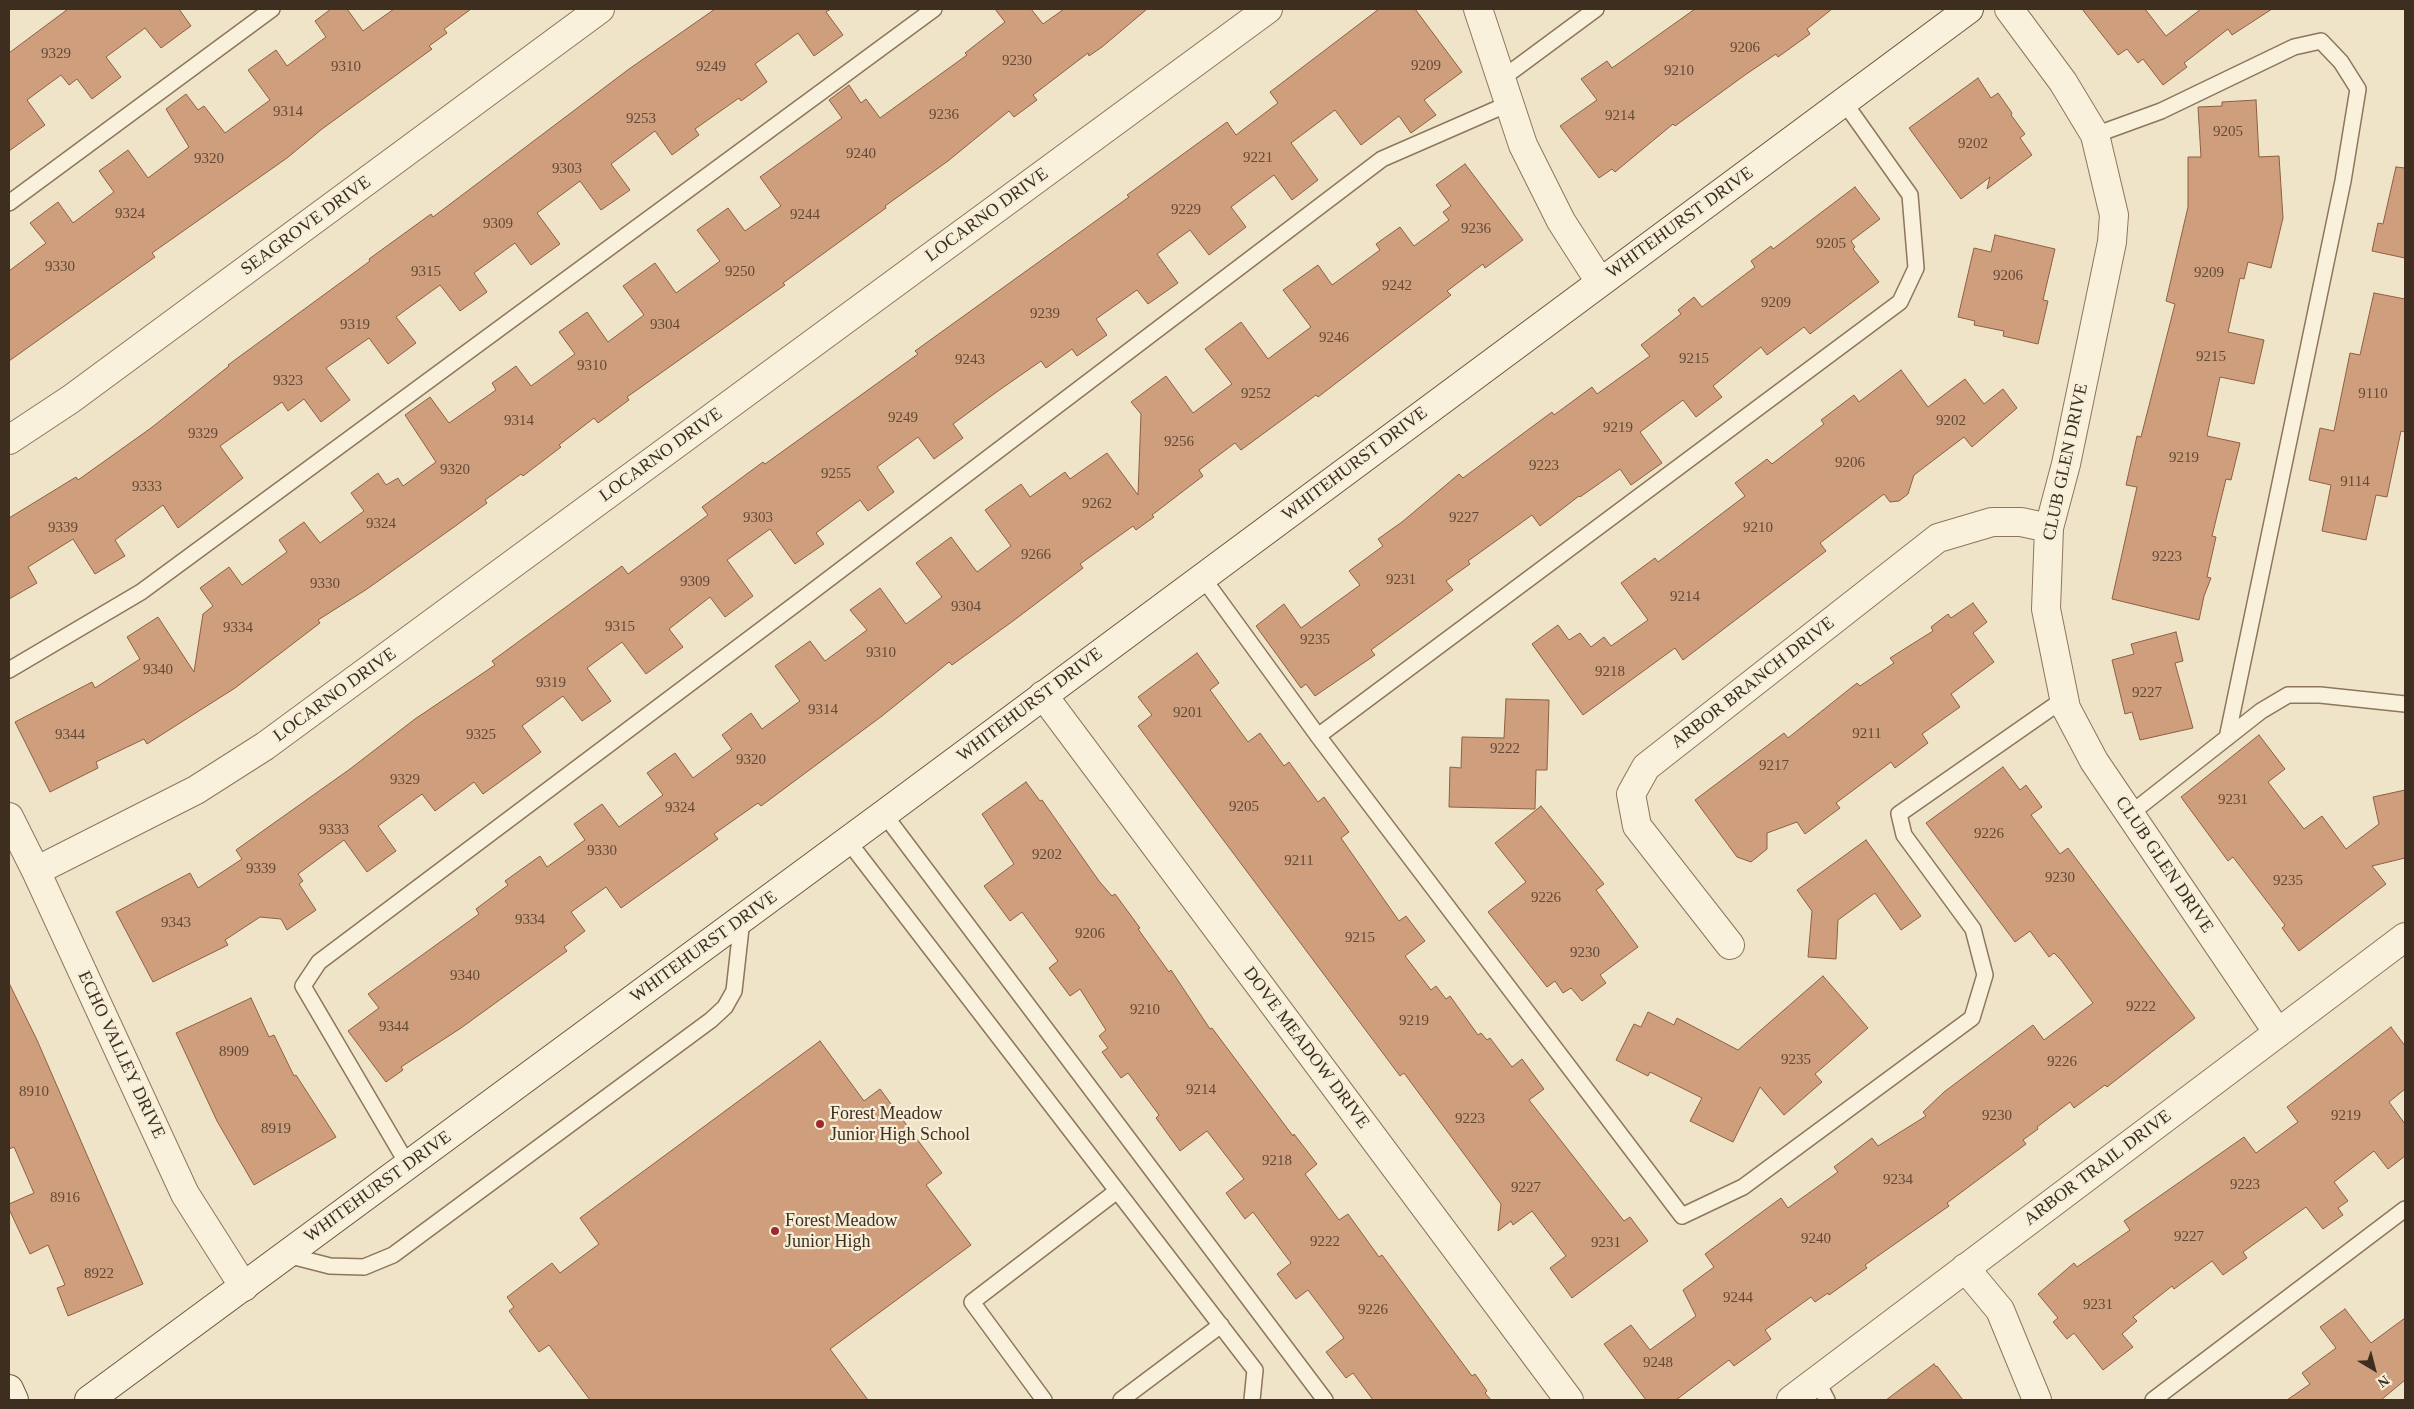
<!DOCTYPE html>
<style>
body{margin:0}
#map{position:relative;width:2414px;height:1409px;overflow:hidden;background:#f0e4c8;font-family:Georgia,serif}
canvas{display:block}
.frame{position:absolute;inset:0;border:10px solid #3d2e20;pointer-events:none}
.north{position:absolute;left:2349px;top:1344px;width:50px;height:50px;-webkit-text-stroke:4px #f7eed8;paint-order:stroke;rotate:143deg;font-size:14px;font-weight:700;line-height:20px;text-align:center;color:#3d2e20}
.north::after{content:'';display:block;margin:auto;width:18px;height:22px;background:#3d2e20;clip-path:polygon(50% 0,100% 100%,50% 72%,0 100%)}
</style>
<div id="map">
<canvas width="2414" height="1409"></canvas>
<div class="frame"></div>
<div class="north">N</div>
</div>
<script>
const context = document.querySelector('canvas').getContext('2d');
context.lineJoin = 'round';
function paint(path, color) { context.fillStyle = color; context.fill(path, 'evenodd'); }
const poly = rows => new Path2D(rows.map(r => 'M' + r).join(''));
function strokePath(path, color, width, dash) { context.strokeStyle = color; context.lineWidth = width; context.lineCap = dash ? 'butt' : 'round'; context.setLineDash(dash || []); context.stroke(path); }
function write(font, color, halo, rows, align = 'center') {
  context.font = font + ' Georgia,serif'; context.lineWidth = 4.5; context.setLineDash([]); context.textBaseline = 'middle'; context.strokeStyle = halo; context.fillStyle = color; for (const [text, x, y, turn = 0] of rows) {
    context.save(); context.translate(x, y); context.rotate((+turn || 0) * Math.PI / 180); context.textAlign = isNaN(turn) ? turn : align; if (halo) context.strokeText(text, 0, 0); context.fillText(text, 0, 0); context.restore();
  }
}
const building = poly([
 [68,9,179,9,191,26,161,48,145,28,106,57,121,77,92,99,77,79,69,85,61,75,27,100,45,125,9,151,9,53,68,9],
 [331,9,347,9,363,31,394,9,471,9,444,29,447,33,429,46,432,49,322,129,287,158,152,253,155,257,9,361,9,271,46,243,30,223,58,202,73,223,114,192,99,171,128,150,148,178,189,147,166,109,186,94,198,110,204,106,225,133,270,100,248,70,276,50,287,66,326,37,315,21,331,9],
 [715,9,831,9,826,12,843,35,814,56,798,33,755,64,767,82,741,101,739,98,695,129,699,135,672,155,655,131,611,164,630,190,601,210,580,181,537,213,560,244,531,265,515,243,474,273,487,292,460,311,440,285,396,317,416,343,388,364,369,338,326,368,350,400,321,422,304,399,288,411,282,402,220,446,243,478,178,528,163,505,115,540,125,556,95,574,73,539,28,567,37,583,9,599,9,518,76,477,78,480,151,428,229,366,228,365,370,261,369,259,431,214,433,217,629,69,715,9],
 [995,9,1031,9,1043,24,1064,9,1147,9,1102,47,1089,56,1088,53,1033,95,1037,100,1014,117,1009,111,948,161,885,206,886,208,783,283,785,285,627,397,629,400,598,423,594,418,559,445,561,447,523,476,521,474,485,500,487,503,454,527,367,589,318,620,320,623,235,688,147,744,144,739,96,762,98,768,50,792,15,722,92,682,95,688,140,659,127,637,158,617,194,672,203,614,213,606,200,588,229,567,242,585,287,552,279,540,304,522,320,543,364,511,351,493,378,473,386,485,398,478,403,486,436,462,405,415,430,397,449,423,496,390,492,383,516,366,531,386,575,354,559,332,587,312,608,342,644,315,623,286,655,263,676,293,720,261,697,230,728,208,745,231,781,206,760,177,842,118,829,100,849,85,861,103,866,99,880,118,967,55,965,53,1005,22,995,9],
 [1379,9,1415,9,1462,72,1424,100,1436,115,1411,133,1399,116,1361,145,1335,110,1291,143,1318,180,1292,200,1274,175,1231,207,1246,227,1209,255,1190,230,1157,254,1178,283,1148,304,1137,290,1096,319,1107,335,1077,356,1072,349,1046,368,1041,361,998,391,953,424,963,438,934,459,918,437,877,467,894,492,868,511,860,500,816,533,824,544,795,564,770,529,727,560,753,596,725,617,710,597,669,629,683,647,646,674,622,642,587,668,611,701,582,721,563,696,522,726,541,752,483,794,474,782,435,811,422,794,378,826,396,851,367,872,344,840,298,874,303,881,299,884,316,910,287,930,281,919,260,917,225,940,228,945,153,982,116,912,190,873,198,888,242,859,236,850,350,769,415,719,495,665,492,661,622,566,628,574,708,515,702,507,763,462,765,464,918,354,915,351,1129,197,1127,195,1227,122,1236,135,1278,103,1270,92,1379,9],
 [1695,9,1832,9,1807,29,1810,34,1778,57,1776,54,1745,75,1675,126,1673,124,1615,172,1612,169,1599,178,1560,126,1597,100,1581,79,1607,61,1612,68,1695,9],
 [2082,9,2145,9,2166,36,2201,9,2272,9,2232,35,2228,29,2184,63,2187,67,2163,85,2143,59,2138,63,2127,49,2118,55,2082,9],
 [1978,78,1991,98,1998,93,2012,113,2011,115,2025,134,2020,138,2032,155,1987,189,1990,177,1961,199,1909,128,1978,78],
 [2256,100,2259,157,2279,156,2283,218,2271,268,2248,262,2244,279,2240,278,2228,332,2264,340,2254,384,2220,377,2207,436,2240,443,2231,480,2226,479,2212,536,2216,537,2207,577,2211,578,2204,596,2199,620,2112,599,2137,487,2126,485,2137,436,2141,437,2175,304,2166,301,2188,207,2188,157,2201,157,2198,107,2222,106,2222,102,2256,100],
 [1465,164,1523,240,1485,268,1483,264,1447,291,1451,295,1318,397,1316,395,1241,450,1235,443,1199,470,1203,476,1152,515,1154,517,1136,530,1133,526,1080,564,1083,568,1013,621,952,665,949,662,882,716,761,806,758,803,714,834,718,839,621,908,606,887,571,912,585,931,564,947,567,951,461,1028,401,1067,403,1070,386,1082,348,1031,379,1008,368,994,479,914,476,909,508,885,505,881,540,856,547,867,585,840,574,824,602,804,619,827,663,795,647,773,675,753,693,778,732,749,722,735,751,713,762,729,800,701,775,666,810,641,825,661,867,630,850,610,880,588,906,624,942,597,916,563,951,537,977,572,1011,546,985,510,1021,484,1030,497,1065,472,1070,479,1107,453,1138,495,1141,414,1131,402,1166,376,1193,413,1232,384,1205,349,1241,322,1268,359,1311,327,1283,290,1318,265,1332,285,1380,250,1376,244,1400,227,1414,246,1449,220,1443,212,1451,206,1436,185,1465,164],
 [2396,167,2405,168,2405,258,2372,251,2378,223,2383,224,2396,167],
 [1855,187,1880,219,1851,241,1855,247,1853,249,1879,282,1810,334,1804,327,1767,355,1761,347,1713,386,1722,397,1696,417,1683,400,1640,432,1662,463,1631,485,1620,469,1580,497,1579,496,1540,526,1532,515,1468,561,1470,564,1446,581,1453,590,1371,650,1375,655,1315,696,1306,684,1301,688,1256,626,1284,604,1301,628,1360,585,1349,571,1383,546,1378,539,1402,522,1459,474,1463,478,1552,412,1554,415,1592,387,1597,394,1650,356,1641,345,1681,314,1678,310,1694,297,1702,307,1755,267,1751,261,1771,246,1773,249,1855,187],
 [1995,235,2055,249,2043,300,2048,301,2038,344,2003,336,2004,331,1974,325,1975,321,1958,317,1974,248,1991,252,1995,235],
 [2374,293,2405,299,2405,432,2401,431,2387,497,2376,495,2366,540,2322,531,2331,485,2309,480,2320,428,2334,431,2350,353,2360,355,2374,293],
 [1901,370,1928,407,1965,379,1984,404,2003,389,2017,408,1972,447,1964,437,1914,475,1908,494,1899,501,1890,502,1884,494,1820,543,1826,551,1683,660,1675,648,1583,715,1532,644,1558,625,1569,640,1580,633,1591,647,1604,637,1611,646,1648,620,1621,583,1655,558,1658,562,1745,496,1735,483,1767,459,1772,464,1824,424,1821,420,1854,395,1859,402,1901,370],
 [1973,603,1987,622,1973,633,1994,662,1951,694,1960,707,1922,734,1928,743,1895,768,1891,762,1836,803,1840,808,1805,834,1797,822,1767,833,1767,849,1751,862,1737,857,1695,800,1784,733,1788,738,1857,683,1860,686,1894,663,1890,658,1933,631,1931,627,1948,614,1951,618,1973,603],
 [2176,632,2183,661,2175,663,2193,728,2140,740,2132,712,2125,714,2112,660,2134,654,2131,644,2176,632],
 [1197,653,1219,683,1210,690,1248,742,1260,733,1284,766,1289,762,1318,802,1324,797,1349,832,1341,838,1399,921,1406,916,1425,941,1405,956,1431,990,1436,986,1446,999,1450,996,1478,1035,1481,1033,1487,1040,1490,1038,1512,1067,1522,1059,1544,1089,1529,1100,1624,1221,1630,1217,1648,1241,1572,1298,1550,1268,1566,1256,1532,1211,1513,1225,1511,1221,1498,1231,1501,1204,1404,1073,1400,1076,1138,726,1152,715,1138,697,1197,653],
 [1506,699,1549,700,1547,770,1536,770,1535,809,1449,807,1450,767,1461,768,1462,737,1504,738,1506,699],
 [2259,735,2285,769,2268,782,2304,829,2322,816,2346,849,2379,824,2373,797,2405,790,2405,858,2372,866,2386,884,2299,951,2282,928,2285,925,2233,857,2228,861,2181,797,2259,735],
 [2003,767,2020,790,2026,785,2042,807,2031,815,2060,854,2068,848,2195,1018,2107,1087,2105,1085,2074,1108,2070,1102,2037,1127,2038,1129,2023,1140,2026,1144,1947,1203,1949,1206,1865,1265,1867,1268,1829,1295,1828,1293,1815,1302,1811,1297,1765,1330,1771,1339,1734,1366,1729,1360,1676,1400,1646,1400,1604,1344,1631,1325,1650,1350,1696,1316,1683,1290,1714,1267,1705,1254,1781,1198,1788,1208,1838,1172,1834,1167,1872,1138,1878,1146,1926,1116,1923,1112,1944,1092,2033,1025,2044,1040,2093,1003,2061,960,2054,953,2049,957,2030,931,2015,942,1926,823,2003,767],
 [1026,782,1040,801,1042,800,1099,881,1112,896,1115,894,1140,928,1138,929,1169,972,1171,970,1210,1029,1212,1028,1293,1136,1294,1134,1317,1164,1305,1174,1339,1220,1348,1214,1379,1257,1382,1255,1472,1376,1475,1374,1487,1391,1485,1393,1491,1400,1373,1400,1353,1373,1346,1378,1326,1352,1344,1338,1308,1290,1296,1299,1277,1274,1291,1263,1253,1212,1245,1219,1226,1193,1244,1179,1207,1131,1180,1151,1156,1118,1159,1115,1128,1073,1121,1078,1102,1052,1108,1048,1099,1036,1106,1030,1080,989,1070,996,1049,968,1058,961,1022,912,1010,921,984,886,1014,864,982,814,1026,782],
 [1541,806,1604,884,1596,890,1638,947,1600,975,1606,983,1582,1001,1571,988,1563,993,1555,981,1547,987,1488,912,1526,882,1495,843,1541,806],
 [1866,840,1921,916,1901,930,1875,893,1838,920,1836,959,1808,957,1812,911,1797,890,1866,840],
 [1823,976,1868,1028,1815,1074,1822,1082,1784,1115,1760,1087,1733,1142,1690,1121,1702,1098,1650,1072,1648,1076,1616,1060,1634,1024,1641,1027,1648,1012,1674,1025,1677,1018,1738,1050,1823,976],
 [9,983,37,1040,143,1284,68,1316,57,1288,65,1285,48,1245,30,1254,9,1209,9,1204,34,1193,14,1147,9,1149,9,983],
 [251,998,269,1037,274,1035,294,1076,296,1075,336,1137,254,1185,217,1121,176,1033,251,998],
 [2391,1027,2405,1046,2405,1089,2389,1102,2405,1124,2405,1156,2388,1169,2374,1151,2334,1182,2348,1201,2338,1208,2343,1215,2323,1229,2306,1207,2243,1252,2247,1258,2223,1275,2212,1261,2174,1289,2172,1286,2133,1317,2137,1321,2122,1334,2133,1347,2103,1370,2074,1333,2067,1339,2053,1322,2058,1318,2038,1294,2074,1263,2077,1267,2130,1230,2124,1221,2244,1137,2256,1153,2298,1122,2287,1107,2391,1027],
 [820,1041,864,1101,880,1089,942,1173,926,1185,971,1245,830,1349,868,1400,590,1400,549,1345,539,1352,509,1311,514,1307,507,1297,552,1263,560,1273,599,1244,580,1218,820,1041],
 [2345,1309,2371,1343,2405,1318,2405,1380,2381,1400,2287,1400,2310,1384,2302,1373,2336,1348,2320,1327,2345,1309],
 [1934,1364,1936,1367,1937,1366,1963,1400,1886,1400,1934,1364]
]);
paint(building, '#cf9f7d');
strokePath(building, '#8d5f41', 1);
const lane = poly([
 [1500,80,1596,9],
 [2095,135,2161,111,2294,47,2321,41,2341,62,2358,89,2343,181,2227,738],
 [9,203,272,9],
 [1203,578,1318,736,1682,1216,1743,1187,1972,1018,1985,975,1973,929,1904,835,1899,814,2064,699],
 [9,670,141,592,934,9],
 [1318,736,1900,302,1916,268,1910,195,1844,102],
 [884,814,1325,1400],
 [2130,814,2261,711,2288,695,2320,695,2405,704],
 [848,841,1255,1370,1252,1400],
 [408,1165,303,986,319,962,805,597,1382,159,1508,104],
 [287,1255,330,1266,364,1267,393,1255,711,1020,725,1007,734,991,742,919],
 [1817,1381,1827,1400],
 [1044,1400,972,1302,1117,1191],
 [1121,1400,1221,1325],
 [2153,1400,2405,1209]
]);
const street = poly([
 [1478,9,1523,145,1561,221,1600,282],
 [2009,9,2063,82,2095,135,2114,215,2112,242,2066,464,2049,528,2046,609,2066,708,2094,761,2278,1033],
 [9,440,71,399,600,9],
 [1043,695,1569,1400],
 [9,817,36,871,185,1194,244,1287],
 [36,871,196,790,265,746,1268,9],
 [1730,945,1637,826,1631,794,1646,767,1938,538,1992,522,2021,522,2049,528],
 [1965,1268,2000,1310,2037,1400],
 [1791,1400,2405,937]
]);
const secondary = poly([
 [9,1389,14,1400],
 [89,1400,884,814,1969,9]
]);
strokePath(lane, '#8d765c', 18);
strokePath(street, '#8d765c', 30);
strokePath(secondary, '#6f573f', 30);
strokePath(lane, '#faf1dc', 15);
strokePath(street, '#faf1dc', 28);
strokePath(secondary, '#faf1dc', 28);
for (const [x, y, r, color] of [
 [820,1124,5,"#9e2a2b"],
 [775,1231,5,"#9e2a2b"]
]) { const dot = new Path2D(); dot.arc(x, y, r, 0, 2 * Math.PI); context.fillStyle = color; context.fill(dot); strokePath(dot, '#f7eed8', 2); }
write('15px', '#624a37', null, [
 ["9206",1745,48],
 ["9329",56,54],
 ["9230",1017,61],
 ["9209",1426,66],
 ["9310",346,67],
 ["9249",711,67],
 ["9210",1679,71],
 ["9314",288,112],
 ["9236",944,115],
 ["9214",1620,116],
 ["9253",641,119],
 ["9205",2228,132],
 ["9202",1973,144],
 ["9240",861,154],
 ["9221",1258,158],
 ["9320",209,159],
 ["9303",567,169],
 ["9229",1186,210],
 ["9324",130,214],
 ["9244",805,215],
 ["9309",498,224],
 ["9236",1476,229],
 ["9205",1831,244],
 ["9330",60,267],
 ["9315",426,272],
 ["9250",740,272],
 ["9209",2209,273],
 ["9206",2008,276],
 ["9242",1397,286],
 ["9209",1776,303],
 ["9239",1045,314],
 ["9319",355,325],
 ["9304",665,325],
 ["9246",1334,338],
 ["9215",2211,357],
 ["9215",1694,359],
 ["9243",970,360],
 ["9310",592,366],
 ["9323",288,381],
 ["9252",1256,394],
 ["9110",2373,394],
 ["9249",903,418],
 ["9314",519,421],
 ["9202",1951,421],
 ["9219",1618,428],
 ["9329",203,434],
 ["9256",1179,442],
 ["9219",2184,458],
 ["9206",1850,463],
 ["9223",1544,466],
 ["9320",455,470],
 ["9255",836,474],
 ["9114",2355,482],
 ["9333",147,487],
 ["9262",1097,504],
 ["9303",758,518],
 ["9227",1464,518],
 ["9324",381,524],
 ["9339",63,528],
 ["9210",1758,528],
 ["9266",1036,555],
 ["9223",2167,557],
 ["9231",1401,580],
 ["9309",695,582],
 ["9330",325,584],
 ["9214",1685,597],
 ["9304",966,607],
 ["9315",620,627],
 ["9334",238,628],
 ["9235",1315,640],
 ["9310",881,653],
 ["9340",158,670],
 ["9218",1610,672],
 ["9319",551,683],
 ["9227",2147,693],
 ["9314",823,710],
 ["9201",1188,713],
 ["9211",1867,734],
 ["9344",70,735],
 ["9325",481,735],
 ["9222",1505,749],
 ["9320",751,760],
 ["9217",1774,766],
 ["9329",405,780],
 ["9231",2233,800],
 ["9205",1244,807],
 ["9324",680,808],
 ["9333",334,830],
 ["9226",1989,834],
 ["9330",602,851],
 ["9202",1047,855],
 ["9211",1299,861],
 ["9339",261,869],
 ["9230",2060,878],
 ["9235",2288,881],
 ["9226",1546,898],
 ["9334",530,920],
 ["9343",176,923],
 ["9206",1090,934],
 ["9215",1360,938],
 ["9230",1585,953],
 ["9340",465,976],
 ["9222",2141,1007],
 ["9210",1145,1010],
 ["9219",1414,1021],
 ["9344",394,1027],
 ["8909",234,1052],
 ["9235",1796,1060],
 ["9226",2062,1062],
 ["9214",1201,1090],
 ["8910",34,1092],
 ["9230",1997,1116],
 ["9219",2346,1116],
 ["9223",1470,1119],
 ["8919",276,1129],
 ["9218",1277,1161],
 ["9234",1898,1180],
 ["9223",2245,1185],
 ["9227",1526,1188],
 ["8916",65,1198],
 ["9227",2189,1237],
 ["9240",1816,1239],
 ["9222",1325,1242],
 ["9231",1606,1243],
 ["8922",99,1274],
 ["9244",1738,1298],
 ["9231",2098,1305],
 ["9226",1373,1310],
 ["9248",1658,1363]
]);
write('18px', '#3d2e20', '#f7eed8', [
 ["LOCARNO DRIVE",987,215,-36],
 ["WHITEHURST DRIVE",1680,223,-36],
 ["SEAGROVE DRIVE",306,226,-36],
 ["LOCARNO DRIVE",661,455,-36],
 ["CLUB GLEN DRIVE",2066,462,-78],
 ["WHITEHURST DRIVE",1355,464,-37],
 ["ARBOR BRANCH DRIVE",1753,683,-38],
 ["LOCARNO DRIVE",335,695,-36],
 ["WHITEHURST DRIVE",1030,705,-37],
 ["CLUB GLEN DRIVE",2164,865,56],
 ["WHITEHURST DRIVE",704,947,-36],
 ["DOVE MEADOW DRIVE",1306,1048,53],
 ["ECHO VALLEY DRIVE",121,1055,65],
 ["ARBOR TRAIL DRIVE",2098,1168,-37],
 ["WHITEHURST DRIVE",378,1187,-36]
]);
write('18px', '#3d2e20', '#f7eed8', [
 ["Forest Meadow",830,1114],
 ["Junior High School",830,1135],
 ["Forest Meadow",785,1221],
 ["Junior High",785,1242]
], 'left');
</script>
